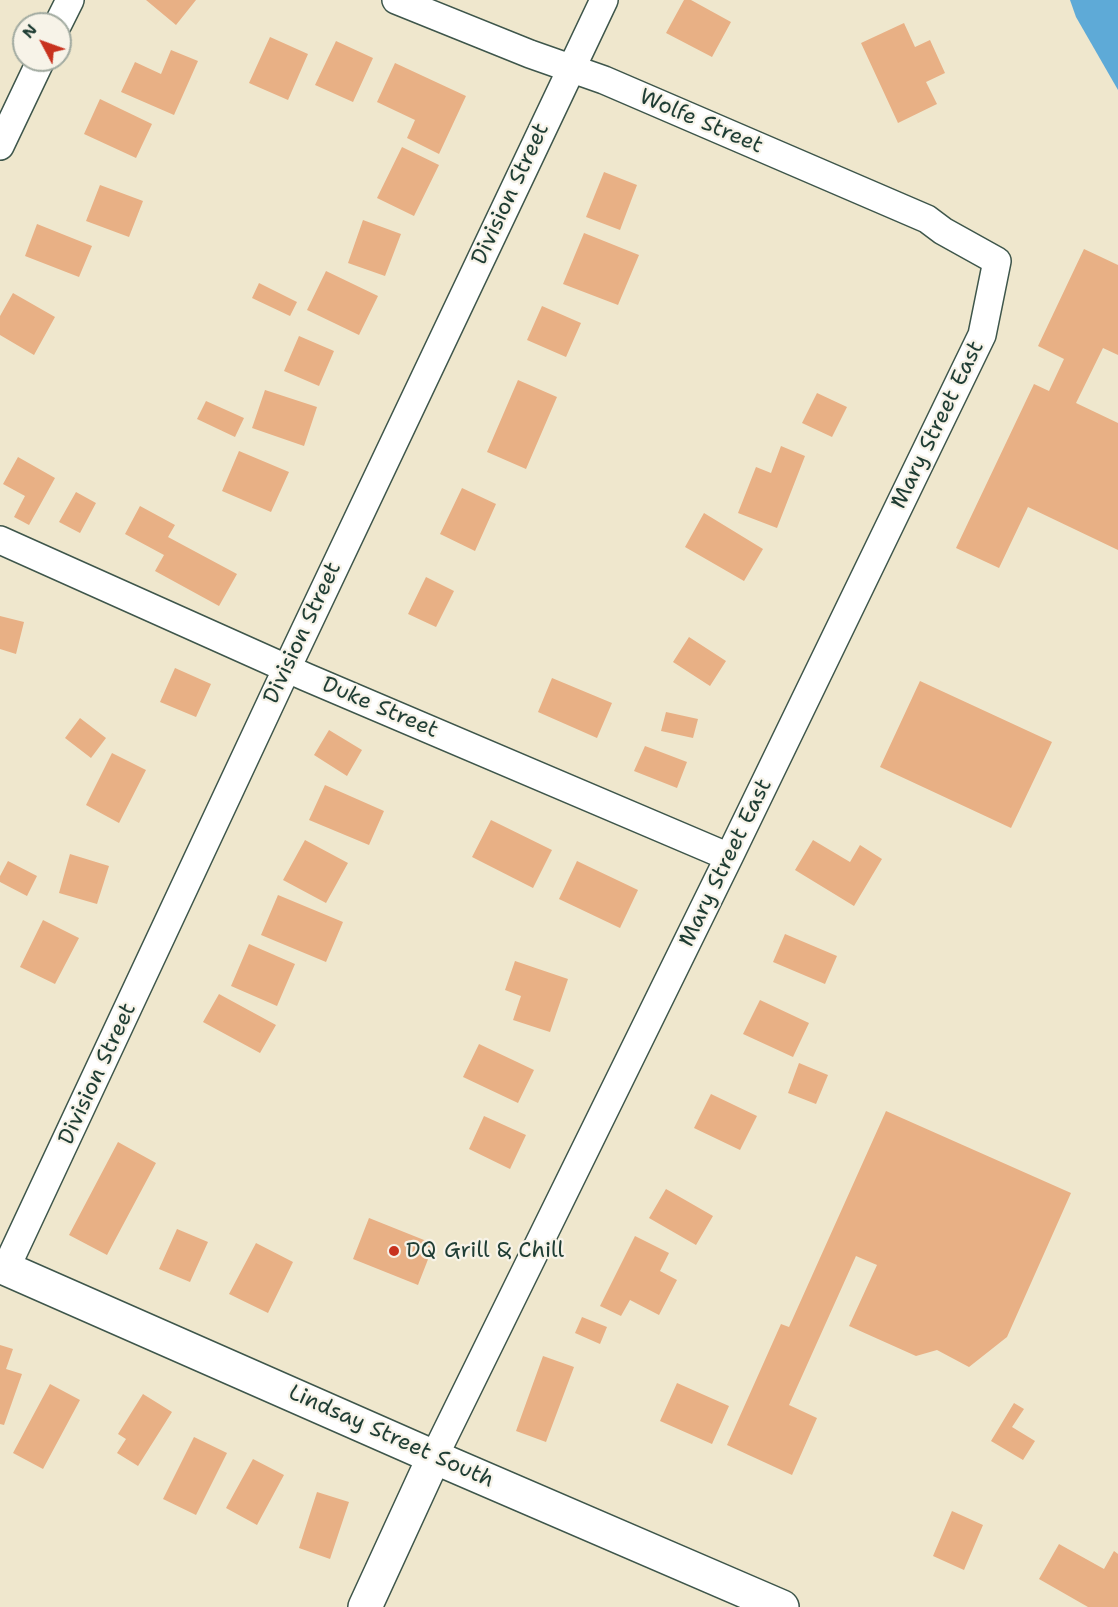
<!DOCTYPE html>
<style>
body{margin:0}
#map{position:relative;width:1118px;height:1607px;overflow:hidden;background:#efe7cd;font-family:"Shantell Sans",sans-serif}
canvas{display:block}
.north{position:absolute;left:12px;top:12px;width:60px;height:60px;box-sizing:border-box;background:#f7f3e8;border:2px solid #a1aaa0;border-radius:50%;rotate:311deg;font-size:16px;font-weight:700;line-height:24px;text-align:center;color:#1f3d34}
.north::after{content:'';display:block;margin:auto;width:21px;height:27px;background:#c8321e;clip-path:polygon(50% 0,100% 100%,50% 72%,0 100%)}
</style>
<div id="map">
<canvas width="1118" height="1607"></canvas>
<div class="north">N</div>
</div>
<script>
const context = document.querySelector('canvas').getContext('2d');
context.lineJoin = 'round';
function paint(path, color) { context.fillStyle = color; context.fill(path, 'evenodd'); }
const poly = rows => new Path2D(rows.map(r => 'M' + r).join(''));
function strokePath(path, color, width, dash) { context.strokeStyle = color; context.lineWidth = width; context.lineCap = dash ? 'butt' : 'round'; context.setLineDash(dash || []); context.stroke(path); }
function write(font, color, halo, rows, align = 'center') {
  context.font = font + ' "Shantell Sans",sans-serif'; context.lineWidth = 4.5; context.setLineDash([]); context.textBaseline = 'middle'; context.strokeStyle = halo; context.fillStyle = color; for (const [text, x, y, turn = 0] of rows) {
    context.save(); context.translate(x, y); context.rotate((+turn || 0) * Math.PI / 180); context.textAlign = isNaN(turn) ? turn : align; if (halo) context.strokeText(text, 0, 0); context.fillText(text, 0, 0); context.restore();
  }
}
paint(poly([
 [1070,0,1118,0,1118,90,1076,17]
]), '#5eaad7');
paint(poly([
 [146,0,196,0,176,25],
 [684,0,691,0,731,22,712,57,666,33],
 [904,23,915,47,930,40,945,73,926,82,937,104,898,123,861,43],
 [270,37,308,54,288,100,249,83],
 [336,41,373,58,353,102,315,85],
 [171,50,198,61,174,115,121,92,135,62,161,74],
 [395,63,466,96,439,154,407,138,415,120,377,102],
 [100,99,152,124,136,158,84,134],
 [402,147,439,165,414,216,377,198],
 [604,172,637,185,620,230,586,217],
 [100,185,143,201,129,237,86,221],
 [363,220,401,234,385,276,348,263],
 [37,224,92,246,79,277,25,256],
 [584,233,639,255,618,305,563,284],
 [1084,249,1118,265,1118,355,1103,348,1076,403,1118,423,1118,550,1028,507,999,568,956,548,1034,384,1049,391,1064,359,1038,346],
 [326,271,378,296,359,335,307,310],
 [259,283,297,302,290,316,252,298],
 [13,293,55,317,34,355,0,335,0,316],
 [542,306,581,323,566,357,527,340],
 [299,336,334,351,319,386,284,371],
 [518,380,557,397,526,469,487,452],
 [265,390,317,407,304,446,252,428],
 [817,393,847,407,832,437,802,423],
 [206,401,244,418,235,437,197,419],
 [781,446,805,456,777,528,738,513,756,467,771,473],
 [239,451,289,472,271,512,222,491],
 [18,457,55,478,29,525,14,517,25,496,3,484],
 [462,488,496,504,475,551,440,534],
 [76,492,96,503,80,533,59,522],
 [140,506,175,525,168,537,237,574,219,606,155,571,164,555,125,534],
 [704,513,763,549,744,581,685,547],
 [426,577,454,591,436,627,408,614],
 [0,616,24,622,16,654,0,649],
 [689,637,726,661,710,686,673,662],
 [175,668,211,684,196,717,160,702],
 [552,678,612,703,597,738,538,712],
 [920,681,1052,742,1011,828,880,767],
 [666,712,698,719,693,738,661,731],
 [80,718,106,738,91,758,65,738],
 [329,730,362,750,347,776,314,755],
 [645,746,687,762,677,788,634,771],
 [112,753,146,770,119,823,86,805],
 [325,785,384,811,369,845,309,820],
 [491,820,552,850,533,888,472,857],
 [305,840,348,863,326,903,283,880],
 [813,840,850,862,860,845,882,859,854,906,795,870],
 [70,854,109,866,97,904,59,893],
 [8,861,37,876,27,896,0,882,0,876],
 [577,861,638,890,620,928,559,899],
 [278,895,343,922,326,962,261,935],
 [43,920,79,938,55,984,20,967],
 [785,934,837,956,825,984,773,962],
 [249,944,295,964,277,1006,231,986],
 [515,961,568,979,550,1032,513,1020,521,996,505,990],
 [219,994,276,1025,260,1053,203,1022],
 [760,1000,809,1023,793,1057,743,1034],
 [479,1044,534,1070,518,1103,463,1077],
 [799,1063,828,1075,816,1104,788,1093],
 [711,1094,757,1116,740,1150,694,1128],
 [886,1111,1071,1193,1007,1337,969,1367,937,1350,916,1356,849,1326,877,1265,856,1256,789,1405,817,1418,792,1475,727,1445,781,1324,789,1327],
 [484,1116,526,1135,510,1169,469,1149],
 [118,1142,156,1163,107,1255,69,1235],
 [666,1189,713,1216,696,1245,649,1218],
 [369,1218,434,1244,418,1285,353,1259],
 [177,1229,208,1242,190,1282,159,1269],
 [635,1236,669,1253,660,1271,677,1280,659,1315,630,1300,621,1316,600,1306],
 [256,1243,293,1262,268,1313,229,1294],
 [582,1317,607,1327,600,1344,575,1333],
 [0,1345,13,1349,6,1369,22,1374,4,1425,0,1424],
 [543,1356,574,1367,546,1442,516,1431],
 [677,1383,729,1406,712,1444,660,1421],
 [50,1384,80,1400,43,1469,13,1453],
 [143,1394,172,1412,138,1466,117,1453,126,1439,118,1434],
 [1014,1403,1024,1409,1012,1427,1035,1441,1023,1460,991,1441],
 [194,1437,227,1453,196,1515,163,1499],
 [253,1459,284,1475,257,1525,226,1508],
 [317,1492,349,1502,330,1559,299,1548],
 [952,1511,983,1525,964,1570,933,1556],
 [1059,1544,1104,1569,1114,1551,1118,1554,1118,1607,1088,1607,1039,1579]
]), '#e8b085');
const street = poly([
 [396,0,530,54,604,80,927,219,943,231,997,261,982,335,729,857,434,1457],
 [58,24,70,0],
 [0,146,41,60],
 [0,540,306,677,729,857],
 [6,1268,287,668,604,0]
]);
const secondary = poly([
 [0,1266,434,1457,782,1607],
 [365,1607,434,1457]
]);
strokePath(street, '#3e564b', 30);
strokePath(secondary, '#3e564b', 36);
strokePath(street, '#fff', 27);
strokePath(secondary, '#fff', 33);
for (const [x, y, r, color] of [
 [394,1251,6,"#c8321e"]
]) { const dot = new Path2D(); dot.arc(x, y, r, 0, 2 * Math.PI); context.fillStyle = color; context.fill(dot); strokePath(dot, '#f7f3e8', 2); }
write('22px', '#1f3d34', '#f7f3e8', [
 ["Wolfe Street",701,122,23],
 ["Division Street",511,194,-65],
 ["Mary Street East",938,425,-64],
 ["Division Street",303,633,-65],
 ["Duke Street",380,708,23],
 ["Mary Street East",726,863,-64],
 ["Division Street",98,1074,-65],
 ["Lindsay Street South",391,1437,24]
]);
write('22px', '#1f3d34', '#f7f3e8', [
 ["DQ Grill & Chill",406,1251]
], 'left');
</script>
